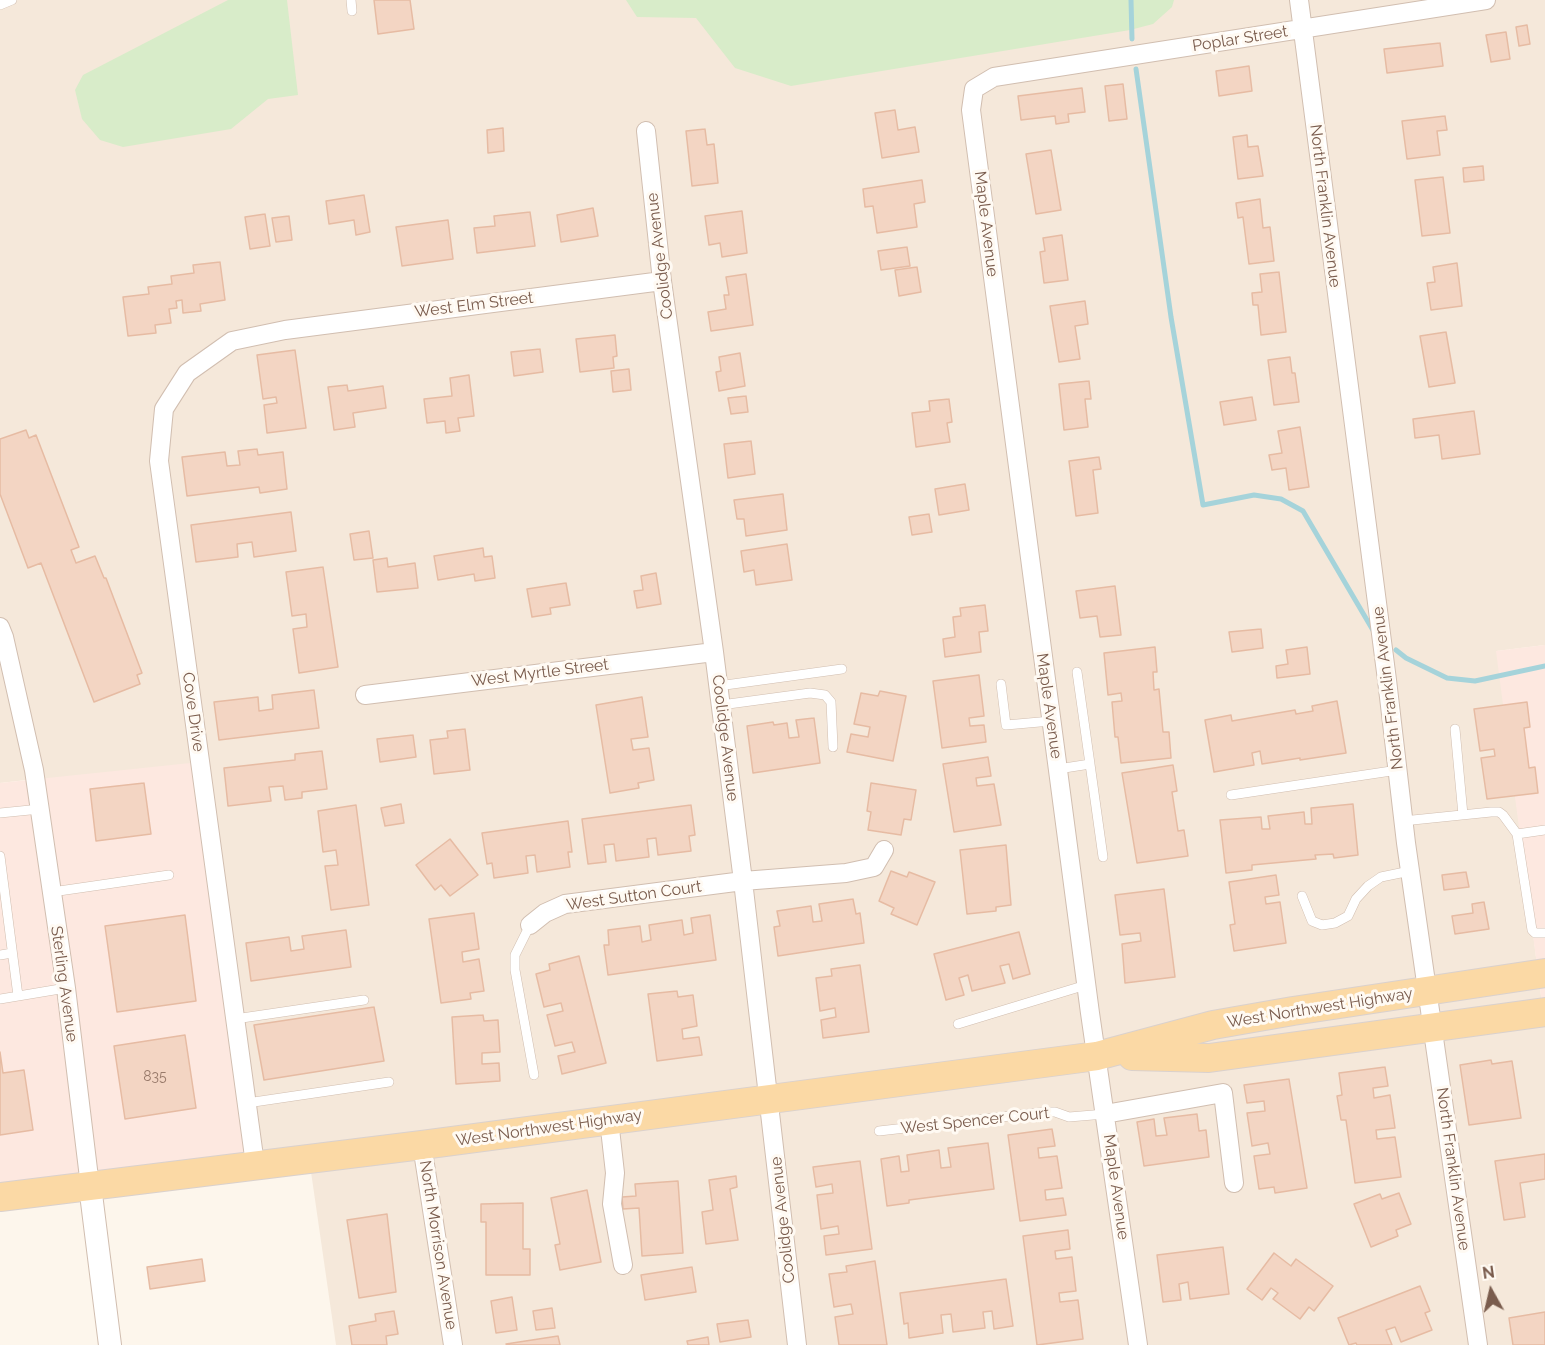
<!DOCTYPE html>
<style>
body{margin:0}
#map{position:relative;width:1545px;height:1345px;overflow:hidden;background:#fdf6ec;font-family:Raleway,sans-serif}
canvas{display:block}
.north{position:absolute;left:1461px;top:1261px;width:60px;height:60px;-webkit-text-stroke:4px #fffaf3;paint-order:stroke;rotate:352deg;font-size:16px;font-weight:700;line-height:24px;text-align:center;color:#7a5c4d}
.north::after{content:'';display:block;margin:auto;width:21px;height:27px;background:#7a5c4d;clip-path:polygon(50% 0,100% 100%,50% 72%,0 100%)}
</style>
<div id="map">
<canvas width="1545" height="1345"></canvas>
<div class="north">N</div>
</div>
<script>
const context = document.querySelector('canvas').getContext('2d');
context.lineJoin = 'round';
function paint(path, color) { context.fillStyle = color; context.fill(path, 'evenodd'); }
const poly = rows => new Path2D(rows.map(r => 'M' + r).join(''));
function strokePath(path, color, width, dash) { context.strokeStyle = color; context.lineWidth = width; context.lineCap = dash ? 'butt' : 'round'; context.setLineDash(dash || []); context.stroke(path); }
function write(font, color, halo, rows, align = 'center') {
  context.font = font + ' Raleway,sans-serif'; context.lineWidth = 6; context.setLineDash([]); context.textBaseline = 'middle'; context.strokeStyle = halo; context.fillStyle = color; for (const [text, x, y, turn = 0] of rows) {
    context.save(); context.translate(x, y); context.rotate((+turn || 0) * Math.PI / 180); context.textAlign = isNaN(turn) ? turn : align; if (halo) context.strokeText(text, 0, 0); context.fillText(text, 0, 0); context.restore();
  }
}
paint(poly([
 [0,0,1545,0,1545,645,1497,651,1545,1027,1545,1345,336,1345,309,1158,255,1164,35,779,0,783]
]), '#f5e8da');
paint(poly([
 [1545,645,1545,1027,1496,651],
 [200,762,255,1164,0,1197,0,783]
]), '#fde8e0');
paint(poly([
 [228,0,287,0,298,95,268,99,231,129,123,147,100,140,82,119,75,90,83,75],
 [626,0,1174,0,1172,7,1153,24,1130,30,791,86,735,68,696,18,637,17]
]), '#d8ecc9');
strokePath(poly([
 [1131,0,1132,39],
 [1136,69,1171,317,1203,505,1254,495,1281,499,1303,511,1374,632],
 [1396,650,1406,658,1447,678,1475,681,1545,666]
]), '#a5d3da', 5);
const building = poly([
 [374,0,410,0,414,29,378,34,374,0],
 [1527,25,1530,44,1519,46,1516,27,1527,25],
 [1506,32,1510,59,1491,62,1486,35,1506,32],
 [1440,43,1443,66,1387,73,1384,49,1440,43],
 [1249,66,1252,91,1219,96,1216,71,1249,66],
 [1123,84,1127,119,1109,121,1105,86,1123,84],
 [1082,88,1085,112,1068,114,1069,122,1056,124,1055,116,1021,120,1018,96,1082,88],
 [895,110,898,130,915,127,919,152,882,158,875,113,895,110],
 [1445,116,1447,130,1437,131,1440,155,1407,159,1402,121,1445,116],
 [503,128,504,151,488,153,487,130,503,128],
 [705,129,707,145,714,144,718,183,692,186,686,131,705,129],
 [1247,135,1248,147,1258,146,1263,176,1238,179,1233,137,1247,135],
 [1051,150,1061,210,1036,214,1026,154,1051,150],
 [1483,166,1484,180,1464,182,1463,168,1483,166],
 [1443,177,1450,233,1422,236,1415,180,1443,177],
 [922,180,925,202,914,204,917,227,877,233,873,206,865,207,863,189,922,180],
 [364,195,370,232,356,235,354,220,329,224,326,201,364,195],
 [1260,199,1263,228,1270,227,1274,261,1249,264,1243,217,1238,218,1236,203,1260,199],
 [593,208,598,236,561,242,557,215,593,208],
 [742,211,747,253,722,257,720,243,709,245,705,216,742,211],
 [530,212,535,246,477,253,474,228,495,226,494,216,530,212],
 [265,214,270,246,250,249,245,217,265,214],
 [289,216,292,240,276,242,272,218,289,216],
 [448,220,453,259,402,266,396,227,448,220],
 [1062,235,1068,280,1044,283,1040,252,1045,251,1043,238,1062,235],
 [907,247,910,266,881,270,878,251,907,247],
 [220,262,225,300,200,304,201,311,183,313,182,300,176,301,177,308,169,309,171,323,155,325,156,333,128,336,123,297,149,294,148,287,172,284,171,276,194,273,193,265,220,262],
 [1457,263,1462,306,1431,310,1427,283,1435,282,1433,267,1457,263],
 [917,267,921,292,899,296,895,270,917,267],
 [1279,272,1286,332,1261,335,1258,305,1253,305,1252,293,1262,292,1260,274,1279,272],
 [746,274,753,325,711,331,708,312,726,309,724,295,729,295,726,277,746,274],
 [1085,301,1088,324,1075,326,1080,359,1059,362,1050,306,1085,301],
 [1446,332,1455,383,1429,387,1420,336,1446,332],
 [615,335,617,356,613,357,614,368,580,372,576,339,615,335],
 [540,349,543,372,514,376,511,352,540,349],
 [295,350,306,428,267,433,264,405,277,403,276,397,263,399,257,355,295,350],
 [740,353,745,386,719,391,716,372,721,371,719,357,740,353],
 [1290,357,1292,373,1295,373,1299,402,1274,405,1268,360,1290,357],
 [629,369,631,390,613,392,611,371,629,369],
 [469,375,474,416,458,418,460,431,446,433,445,421,427,423,424,399,452,396,450,378,469,375],
 [1089,381,1091,399,1085,399,1088,427,1064,430,1059,384,1089,381],
 [347,385,348,391,383,386,386,408,353,413,355,427,334,430,328,387,347,385],
 [746,396,748,412,731,414,728,398,746,396],
 [1252,397,1256,420,1224,425,1220,402,1252,397],
 [949,399,952,422,947,423,950,442,916,447,912,413,930,411,929,401,949,399],
 [1474,411,1480,454,1442,459,1439,435,1415,438,1413,419,1474,411],
 [1300,427,1309,487,1289,490,1286,468,1272,470,1269,455,1282,453,1278,431,1300,427],
 [26,430,29,438,36,435,79,547,71,550,76,563,95,556,104,578,106,578,142,673,137,675,140,684,94,702,41,563,28,568,0,494,0,439,26,430],
 [751,441,755,474,728,478,724,444,751,441],
 [257,449,258,455,283,452,287,489,260,493,259,487,187,496,182,457,225,452,227,466,240,465,238,451,257,449],
 [1099,457,1101,469,1093,470,1098,513,1076,516,1069,461,1099,457],
 [965,484,969,510,939,515,935,489,965,484],
 [783,494,787,530,746,536,744,519,737,519,734,500,783,494],
 [291,512,296,551,254,557,252,542,237,544,238,557,196,562,191,525,291,512],
 [929,514,932,532,912,535,909,517,929,514],
 [369,531,373,558,354,560,350,534,369,531],
 [787,544,792,580,756,585,754,570,744,572,741,551,787,544],
 [483,548,484,557,492,556,495,578,475,581,474,574,438,580,434,556,483,548],
 [387,558,388,567,415,563,418,588,377,592,373,560,387,558],
 [323,567,338,667,299,673,293,629,307,627,306,614,292,616,286,572,323,567],
 [656,573,661,604,637,608,634,591,643,590,641,576,656,573],
 [566,583,570,605,550,608,551,614,532,617,527,589,566,583],
 [1115,586,1121,635,1100,637,1097,616,1080,618,1076,591,1115,586],
 [985,605,988,631,979,632,981,652,945,657,943,639,955,637,953,617,961,616,960,608,985,605],
 [1261,629,1263,648,1232,652,1229,632,1261,629],
 [1155,647,1157,672,1153,672,1154,690,1159,689,1163,732,1169,732,1171,758,1121,763,1118,737,1115,737,1112,702,1122,701,1121,693,1108,695,1104,653,1155,647],
 [1307,647,1310,674,1277,678,1276,666,1288,664,1286,650,1307,647],
 [979,675,984,716,969,718,970,726,984,725,986,742,942,748,933,681,979,675],
 [314,690,319,728,219,740,214,702,258,697,259,711,273,709,272,695,314,690],
 [880,691,906,696,893,761,847,752,851,734,868,737,870,727,854,724,861,693,878,696,880,691],
 [642,697,648,737,631,739,633,750,649,748,654,780,638,783,639,788,610,793,596,705,642,697],
 [1337,701,1346,753,1300,760,1300,758,1262,764,1260,751,1252,753,1254,765,1214,772,1205,720,1231,715,1232,721,1295,710,1296,714,1313,711,1312,706,1337,701],
 [1527,702,1530,727,1524,728,1529,768,1535,767,1538,793,1487,799,1481,758,1495,756,1494,749,1480,751,1474,709,1527,702],
 [814,718,820,763,753,773,747,726,773,722,774,725,787,723,789,738,799,737,796,720,814,718],
 [465,729,470,770,434,774,430,740,448,738,447,731,465,729],
 [413,735,416,757,380,762,377,739,413,735],
 [322,751,327,789,302,792,302,798,285,800,283,786,269,787,271,801,228,806,224,768,295,760,295,754,322,751],
 [988,757,991,776,976,778,977,786,994,784,1001,825,954,832,943,764,988,757],
 [1173,765,1177,791,1172,792,1178,831,1184,830,1188,856,1137,863,1122,773,1173,765],
 [144,783,151,834,96,841,90,789,144,783],
 [871,783,916,790,911,820,904,819,901,835,868,830,871,812,867,811,871,783],
 [401,804,404,823,385,826,381,808,401,804],
 [1353,804,1358,855,1334,858,1333,854,1315,855,1316,859,1252,865,1252,870,1226,873,1220,820,1261,817,1262,829,1270,829,1268,816,1304,812,1305,824,1312,824,1311,808,1353,804],
 [356,805,369,905,331,910,325,866,338,865,336,850,323,852,318,811,356,805],
 [691,805,695,835,689,836,691,851,658,855,656,838,647,839,649,857,616,861,614,844,604,845,606,862,588,864,582,819,691,805],
 [568,821,572,852,568,852,570,867,537,872,535,855,526,856,528,873,494,878,492,863,487,864,482,833,568,821],
 [450,839,478,875,450,896,441,885,435,890,416,865,450,839],
 [1006,845,1011,905,996,907,996,911,967,914,960,850,1006,845],
 [891,871,907,877,909,872,935,882,917,925,891,914,894,908,879,901,891,871],
 [1466,872,1469,887,1444,890,1442,875,1466,872],
 [1276,875,1279,895,1265,897,1266,904,1280,902,1286,943,1234,951,1230,925,1235,924,1229,882,1276,875],
 [1164,889,1175,977,1125,983,1122,944,1141,941,1140,933,1120,935,1115,895,1164,889],
 [853,899,856,914,860,913,864,943,778,956,774,927,780,926,777,911,811,906,813,922,822,921,819,904,853,899],
 [1484,902,1489,929,1455,934,1452,916,1473,913,1472,904,1484,902],
 [474,913,479,949,462,952,463,962,479,959,484,991,470,993,471,999,441,1003,429,919,474,913],
 [185,915,196,1001,117,1012,105,926,185,915],
 [710,915,716,960,608,975,604,945,609,945,608,930,640,926,642,942,651,940,649,925,682,920,684,935,693,933,691,918,710,915],
 [346,930,351,967,251,981,246,943,289,937,291,951,304,949,302,936,346,930],
 [1019,932,1030,974,1013,979,1009,964,1000,966,1005,983,972,991,968,975,959,978,964,995,946,1000,934,954,1019,932],
 [579,956,606,1063,562,1074,558,1056,575,1052,572,1042,555,1046,547,1015,563,1011,561,1003,544,1007,536,974,550,970,549,964,579,956],
 [860,965,869,1032,823,1038,821,1020,836,1017,835,1008,820,1011,816,978,832,976,831,969,860,965],
 [677,991,678,997,693,995,697,1026,682,1029,683,1039,699,1037,702,1055,657,1061,648,994,677,991],
 [374,1007,384,1061,264,1080,254,1025,374,1007],
 [483,1015,484,1021,498,1020,500,1052,482,1053,482,1064,499,1063,500,1081,456,1084,452,1017,483,1015],
 [185,1035,196,1108,125,1119,114,1046,185,1035],
 [0,1052,3,1073,24,1070,33,1130,0,1135,0,1052],
 [1491,1060,1492,1064,1512,1061,1521,1118,1469,1125,1460,1065,1491,1060],
 [1385,1067,1388,1086,1373,1088,1374,1098,1390,1095,1395,1128,1376,1130,1377,1139,1395,1137,1401,1177,1355,1183,1346,1120,1341,1120,1337,1096,1342,1095,1339,1073,1385,1067],
 [1289,1079,1307,1188,1275,1193,1274,1187,1259,1189,1254,1156,1270,1154,1268,1143,1252,1146,1247,1113,1265,1111,1264,1101,1247,1103,1244,1085,1289,1079],
 [1197,1114,1199,1131,1206,1130,1209,1157,1144,1166,1137,1122,1154,1119,1156,1136,1167,1135,1164,1118,1197,1114],
 [1052,1129,1055,1146,1038,1148,1039,1158,1057,1156,1062,1188,1045,1190,1046,1200,1063,1198,1066,1215,1020,1221,1008,1135,1052,1129],
 [988,1143,994,1189,909,1200,909,1203,887,1206,881,1159,899,1156,901,1172,909,1171,907,1155,939,1150,941,1168,951,1167,948,1148,988,1143],
 [1545,1154,1545,1179,1520,1183,1525,1217,1504,1220,1495,1161,1545,1154],
 [860,1161,872,1249,826,1255,824,1236,839,1234,838,1226,821,1229,817,1195,833,1193,832,1184,816,1187,813,1167,860,1161],
 [736,1176,737,1187,730,1189,738,1240,706,1244,702,1212,713,1210,709,1180,736,1176],
 [678,1181,683,1253,642,1256,639,1208,623,1209,622,1197,636,1196,635,1184,678,1181],
 [587,1190,601,1262,560,1270,555,1245,560,1244,551,1198,587,1190],
 [1399,1193,1411,1224,1396,1230,1398,1236,1371,1247,1354,1204,1380,1194,1382,1199,1399,1193],
 [523,1203,523,1249,530,1249,530,1275,486,1275,486,1222,481,1222,481,1204,523,1203],
 [387,1214,396,1292,359,1298,347,1220,387,1214],
 [1068,1230,1070,1249,1055,1251,1056,1259,1072,1257,1076,1291,1059,1293,1060,1302,1078,1300,1083,1339,1037,1345,1023,1236,1068,1230],
 [1223,1247,1229,1294,1190,1299,1188,1282,1179,1284,1181,1300,1163,1302,1157,1255,1223,1247],
 [1274,1253,1291,1266,1296,1259,1333,1286,1314,1311,1309,1307,1300,1319,1273,1299,1278,1293,1271,1288,1262,1300,1247,1289,1274,1253],
 [202,1259,205,1281,150,1289,147,1267,202,1259],
 [875,1261,887,1345,839,1345,835,1317,853,1314,851,1304,834,1307,829,1274,847,1272,846,1266,875,1261],
 [692,1267,696,1292,645,1300,641,1275,692,1267],
 [1006,1279,1013,1326,994,1329,992,1311,983,1312,985,1328,953,1332,951,1314,941,1315,943,1333,909,1338,908,1323,904,1324,900,1293,1006,1279],
 [1420,1286,1430,1311,1425,1313,1432,1330,1401,1342,1395,1327,1386,1330,1392,1345,1357,1345,1356,1343,1349,1345,1338,1318,1420,1286],
 [512,1297,517,1330,496,1333,491,1301,512,1297],
 [552,1308,555,1328,536,1330,533,1311,552,1308],
 [394,1311,398,1334,386,1336,387,1345,352,1345,349,1326,376,1321,375,1314,394,1311],
 [1545,1312,1545,1345,1513,1345,1509,1318,1545,1312],
 [748,1320,751,1337,720,1342,717,1324,748,1320],
 [558,1336,560,1345,507,1345,506,1344,558,1336],
 [708,1337,709,1345,688,1345,687,1341,708,1337]
]);
paint(building, '#f3d5c3');
strokePath(building, '#e6bba3', 1.5);
const service = poly([
 [351,0,352,11],
 [0,5,12,0],
 [1001,684,1006,725,1051,721],
 [718,686,842,669],
 [721,705,810,693,825,695,831,702,833,747],
 [1455,729,1463,815],
 [1090,764,1103,857],
 [1058,769,1090,764,1077,672],
 [1231,795,1398,770],
 [0,813,40,809],
 [1403,821,1491,812,1499,812,1503,815,1517,834,1532,930,1535,933,1545,933],
 [1517,834,1545,830],
 [0,856,18,996],
 [52,892,169,875],
 [1302,896,1312,921,1322,925,1335,923,1348,916,1356,899,1368,886,1381,877,1410,871],
 [530,925,515,955,515,970,534,1075],
 [0,955,12,953],
 [0,999,66,988],
 [235,1019,364,1000],
 [958,1024,1086,985],
 [247,1103,389,1082],
 [879,1131,1045,1112,1055,1112,1069,1117,1105,1114]
]);
const minor = poly([
 [1299,0,1387,680,1406,843,1478,1345],
 [646,131,662,281,714,652,743,881,797,1345],
 [0,627,4,637,34,770,66,988,90,1186],
 [365,695,714,652],
 [530,925,545,913,565,904,743,881,846,873,874,867,884,850],
 [1105,1114,1223,1093,1234,1183],
 [609,1120,615,1173,612,1204,623,1265],
 [422,1145,453,1345],
 [255,1164,159,461,164,409,187,373,232,341,285,330,662,281],
 [1138,1345,1090,1013,971,110,974,89,994,77,1486,0]
]);
const tertiary = poly([
 [90,1186,110,1345]
]);
const primary = poly([
 [1132,1056,1209,1058,1545,1012],
 [0,1197,422,1145,1097,1056,1213,1025,1293,1011,1545,973]
]);
strokePath(service, '#d1beb0', 10);
strokePath(minor, '#d1beb0', 20);
strokePath(tertiary, '#d1beb0', 24);
strokePath(primary, '#dad1cd', 30);
strokePath(service, '#fff', 9);
strokePath(minor, '#fff', 18);
strokePath(tertiary, '#fff', 22);
strokePath(primary, '#fbd9a5', 28);
write('14px', '#987a6a', null, [
 ["835",155,1077]
]);
write('16px', '#7a5c4d', '#fffaf3', [
 ["Poplar Street",1240,39,-9],
 ["North Franklin Avenue",1325,206,83],
 ["Maple Avenue",986,224,83],
 ["Coolidge Avenue",660,256,-97],
 ["West Elm Street",474,305,-7],
 ["West Myrtle Street",540,673,-7],
 ["North Franklin Avenue",1388,688,-97],
 ["Maple Avenue",1049,706,82],
 ["Cove Drive",193,712,82],
 ["Coolidge Avenue",725,738,83],
 ["West Sutton Court",634,896,-8],
 ["Sterling Avenue",64,984,82],
 ["West Northwest Highway",1320,1008,-9],
 ["West Spencer Court",975,1121,-6],
 ["West Northwest Highway",549,1128,-8],
 ["North Franklin Avenue",1453,1169,82],
 ["Maple Avenue",1116,1187,82],
 ["Coolidge Avenue",783,1220,-96],
 ["North Morrison Avenue",438,1245,81]
]);
</script>
